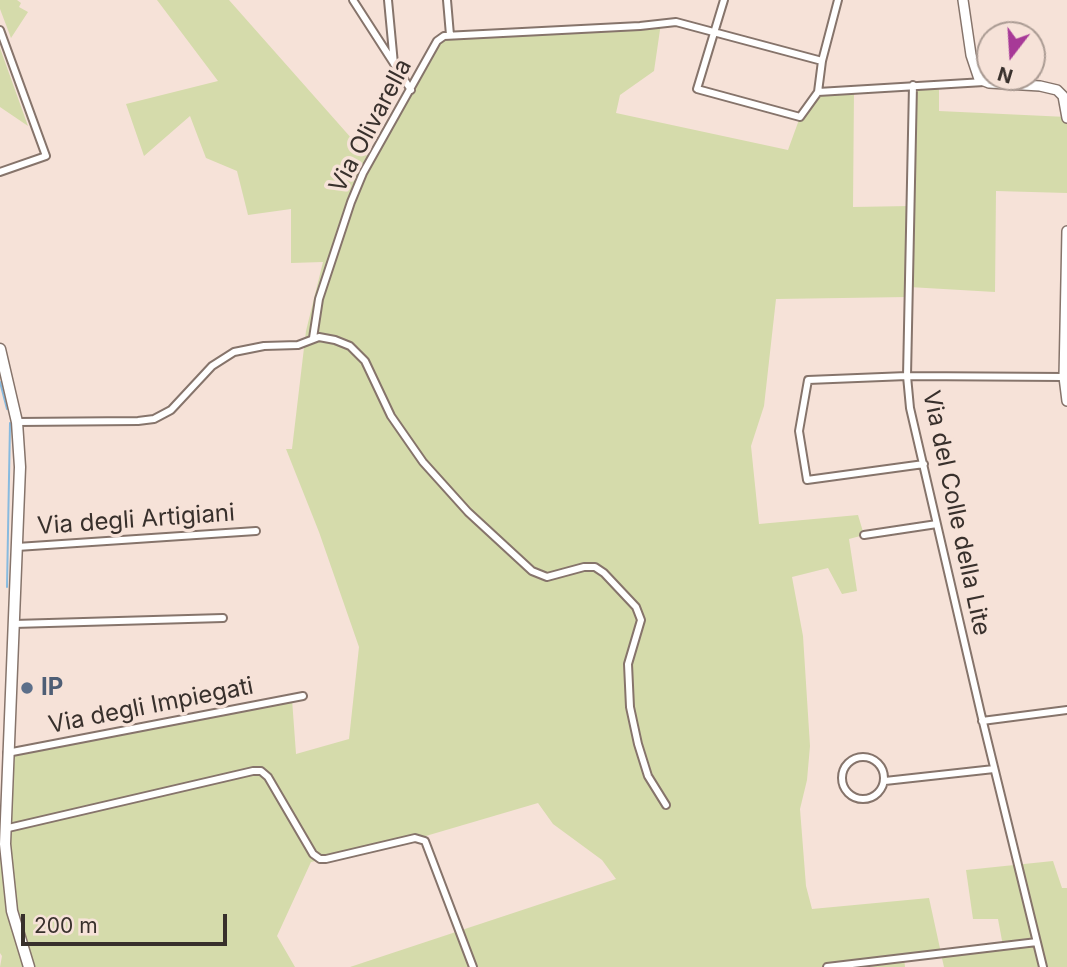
<!DOCTYPE html>
<html>
<head>
<meta charset="utf-8">
<style>
	body { margin:0 }
	#map { position:relative; width:1067px; height:967px; overflow:hidden; background:#f6e2d8; font-family:Inter,sans-serif }
	canvas { display:block }
	.north { position:absolute; left:976px; top:21px; width:70px; height:70px; box-sizing:border-box; background:#f6e2d8; border:2px solid #aa9b93; border-radius:50%; rotate:197deg; font-size:19px; font-weight:700; line-height:28px; text-align:center; color:#38302c }
	.north::after { content:''; display:block; margin:auto; width:24px; height:32px; background:#a73997; clip-path:polygon(50% 0,100% 100%,50% 72%,0 100%) }
	.scale { position:absolute; left:21px; top:914px; width:206px; height:32px; box-sizing:border-box; border:4px solid #38302c; border-top:0; padding-left:9px; font-size:21px; line-height:24px; white-space:nowrap; color:#38302c; -webkit-text-stroke:5px #f6e2d8; paint-order:stroke }
</style>
</head>
<body>
<div id="map">
<canvas width="1067" height="967"></canvas>
<div class="north">N</div>
<div class="scale">200 m</div>
</div>
<script>
const ctx = document.querySelector('canvas').getContext('2d');
ctx.lineJoin = 'round';
function paint(path, color) {
  ctx.fillStyle = color;
  ctx.fill(path, 'evenodd');
}
function shape(rows) {
  const path = new Path2D();
  for (const r of rows) {
    if (r.length === 3) {
      path.moveTo(r[0] + r[2], r[1]);
      path.arc(r[0], r[1], r[2], 0, 2 * Math.PI);
      continue;
    }
    path.moveTo(r[0], r[1]);
    for (let i = 2; i < r.length; i += 2) path.lineTo(r[i], r[i + 1]);
  }
  return path;
}
function trace(path, color, width, dash) {
  ctx.strokeStyle = color;
  ctx.lineWidth = width;
  ctx.lineCap = dash ? 'butt' : 'round';
  ctx.setLineDash(dash || []);
  ctx.stroke(path);
}
function write(font, color, halo, rows, align = 'center') {
  ctx.font = font + ' Inter,sans-serif';
  ctx.lineWidth = 7;
  ctx.setLineDash([]);
  ctx.textBaseline = 'middle';
  ctx.strokeStyle = halo;
  ctx.fillStyle = color;
  for (const [text, x, y, turn = 0] of rows) {
    ctx.save();
    ctx.translate(x, y);
    ctx.rotate((+turn || 0) * Math.PI / 180);
    ctx.textAlign = isNaN(turn) ? turn : align;
    if (halo) ctx.strokeText(text, 0, 0);
    ctx.fillText(text, 0, 0);
    ctx.restore();
  }
}
const green = shape([
	[0,0,17,0,21,3,19,7,28,12,11,38,0,9],
	[157,0,229,0,368,157,411,90,437,41,450,35,661,23,654,71,620,95,616,113,788,150,800,117,818,92,854,90,853,207,910,206,913,85,939,84,939,111,1067,117,1067,193,996,191,995,292,909,287,908,297,776,299,764,406,751,446,759,524,858,515,864,535,849,539,857,591,842,594,828,568,792,577,803,636,810,746,807,780,800,809,806,886,812,909,929,898,941,953,1003,946,998,919,973,919,966,870,1053,861,1062,888,1067,888,1067,967,944,967,941,954,904,958,905,967,350,967,616,879,602,860,553,824,538,803,419,838,311,862,277,936,295,967,0,967,2,956,0,953,0,835,4,829,13,753,292,699,296,754,349,739,359,647,319,532,286,449,292,449,306,331,323,262,291,263,291,209,248,215,237,171,206,158,190,116,144,156,126,104,218,81],
	[0,48,28,126,0,107]
]);
const stream = shape([
	[0,382,7,409],
	[7,587,10,423]
]);
const street = shape([
	[353,0,411,90],
	[388,0,394,64],
	[447,0,450,35],
	[724,0,697,89,800,117,818,92,822,61,838,0],
	[0,30,46,156,0,172],
	[913,85,907,376,910,408,981,714,1043,967],
	[818,92,984,82],
	[313,338,319,299,351,202,363,173,437,41,444,36,640,26,676,22,822,61],
	[17,422,138,421,154,419,171,410,212,366,234,352,264,346,298,345,319,337,335,340,350,346,365,361,391,416,423,462,468,512,532,571,547,577,584,567,595,567,604,573,636,607,641,620,628,664,630,707,638,744,648,776,666,805],
	[924,464,807,480,799,431,808,380,907,376,1064,377],
	[864,535,937,524],
	[17,547,256,531],
	[14,624,223,618],
	[982,721,1067,710],
	[7,753,303,696],
	[863,778,21],
	[885,781,994,769],
	[4,829,253,771,261,771,268,777,313,854,320,859,326,859,415,838,425,841,473,967],
	[827,967,1037,942]
]);
const secondary = shape([
	[963,0,971,55,979,79,989,83,1040,86,1057,90,1063,96,1067,118],
	[1067,231,1064,377,1067,401]
]);
const primary = shape([
	[0,349,17,422,20,467,5,844,12,911,29,967]
]);
const markers = [
	[27,688,7,"#5c6f8a"]
];
const streetNames = [
	["Via Olivarella",371,126,-62],
	["Via del Colle della Lite",956,513,78],
	["Via degli Artigiani",136,520,-4],
	["Via degli Impiegati",151,706,-11]
];
const serviceNames = [
	["IP",41,688]
];
paint(green, '#d5dbab');
trace(stream, '#87badf', 2);
trace(street, '#86746b', 10);
trace(secondary, '#86746b', 12);
trace(primary, '#86746b', 13);
trace(street, '#fff', 6);
trace(secondary, '#fff', 9);
trace(primary, '#fff', 10);
for (const [x, y, r, color] of markers) {
  const dot = new Path2D();
  dot.arc(x, y, r, 0, 2 * Math.PI);
  ctx.fillStyle = color;
  ctx.fill(dot);
  trace(dot, '#f6e2d8', 2.5);
}
write('24px', '#38302c', '#f6e2d8', streetNames);
write('bold 24px', '#4e5e75', '#f6e2d8', serviceNames, 'left');
</script>
</body>
</html>
